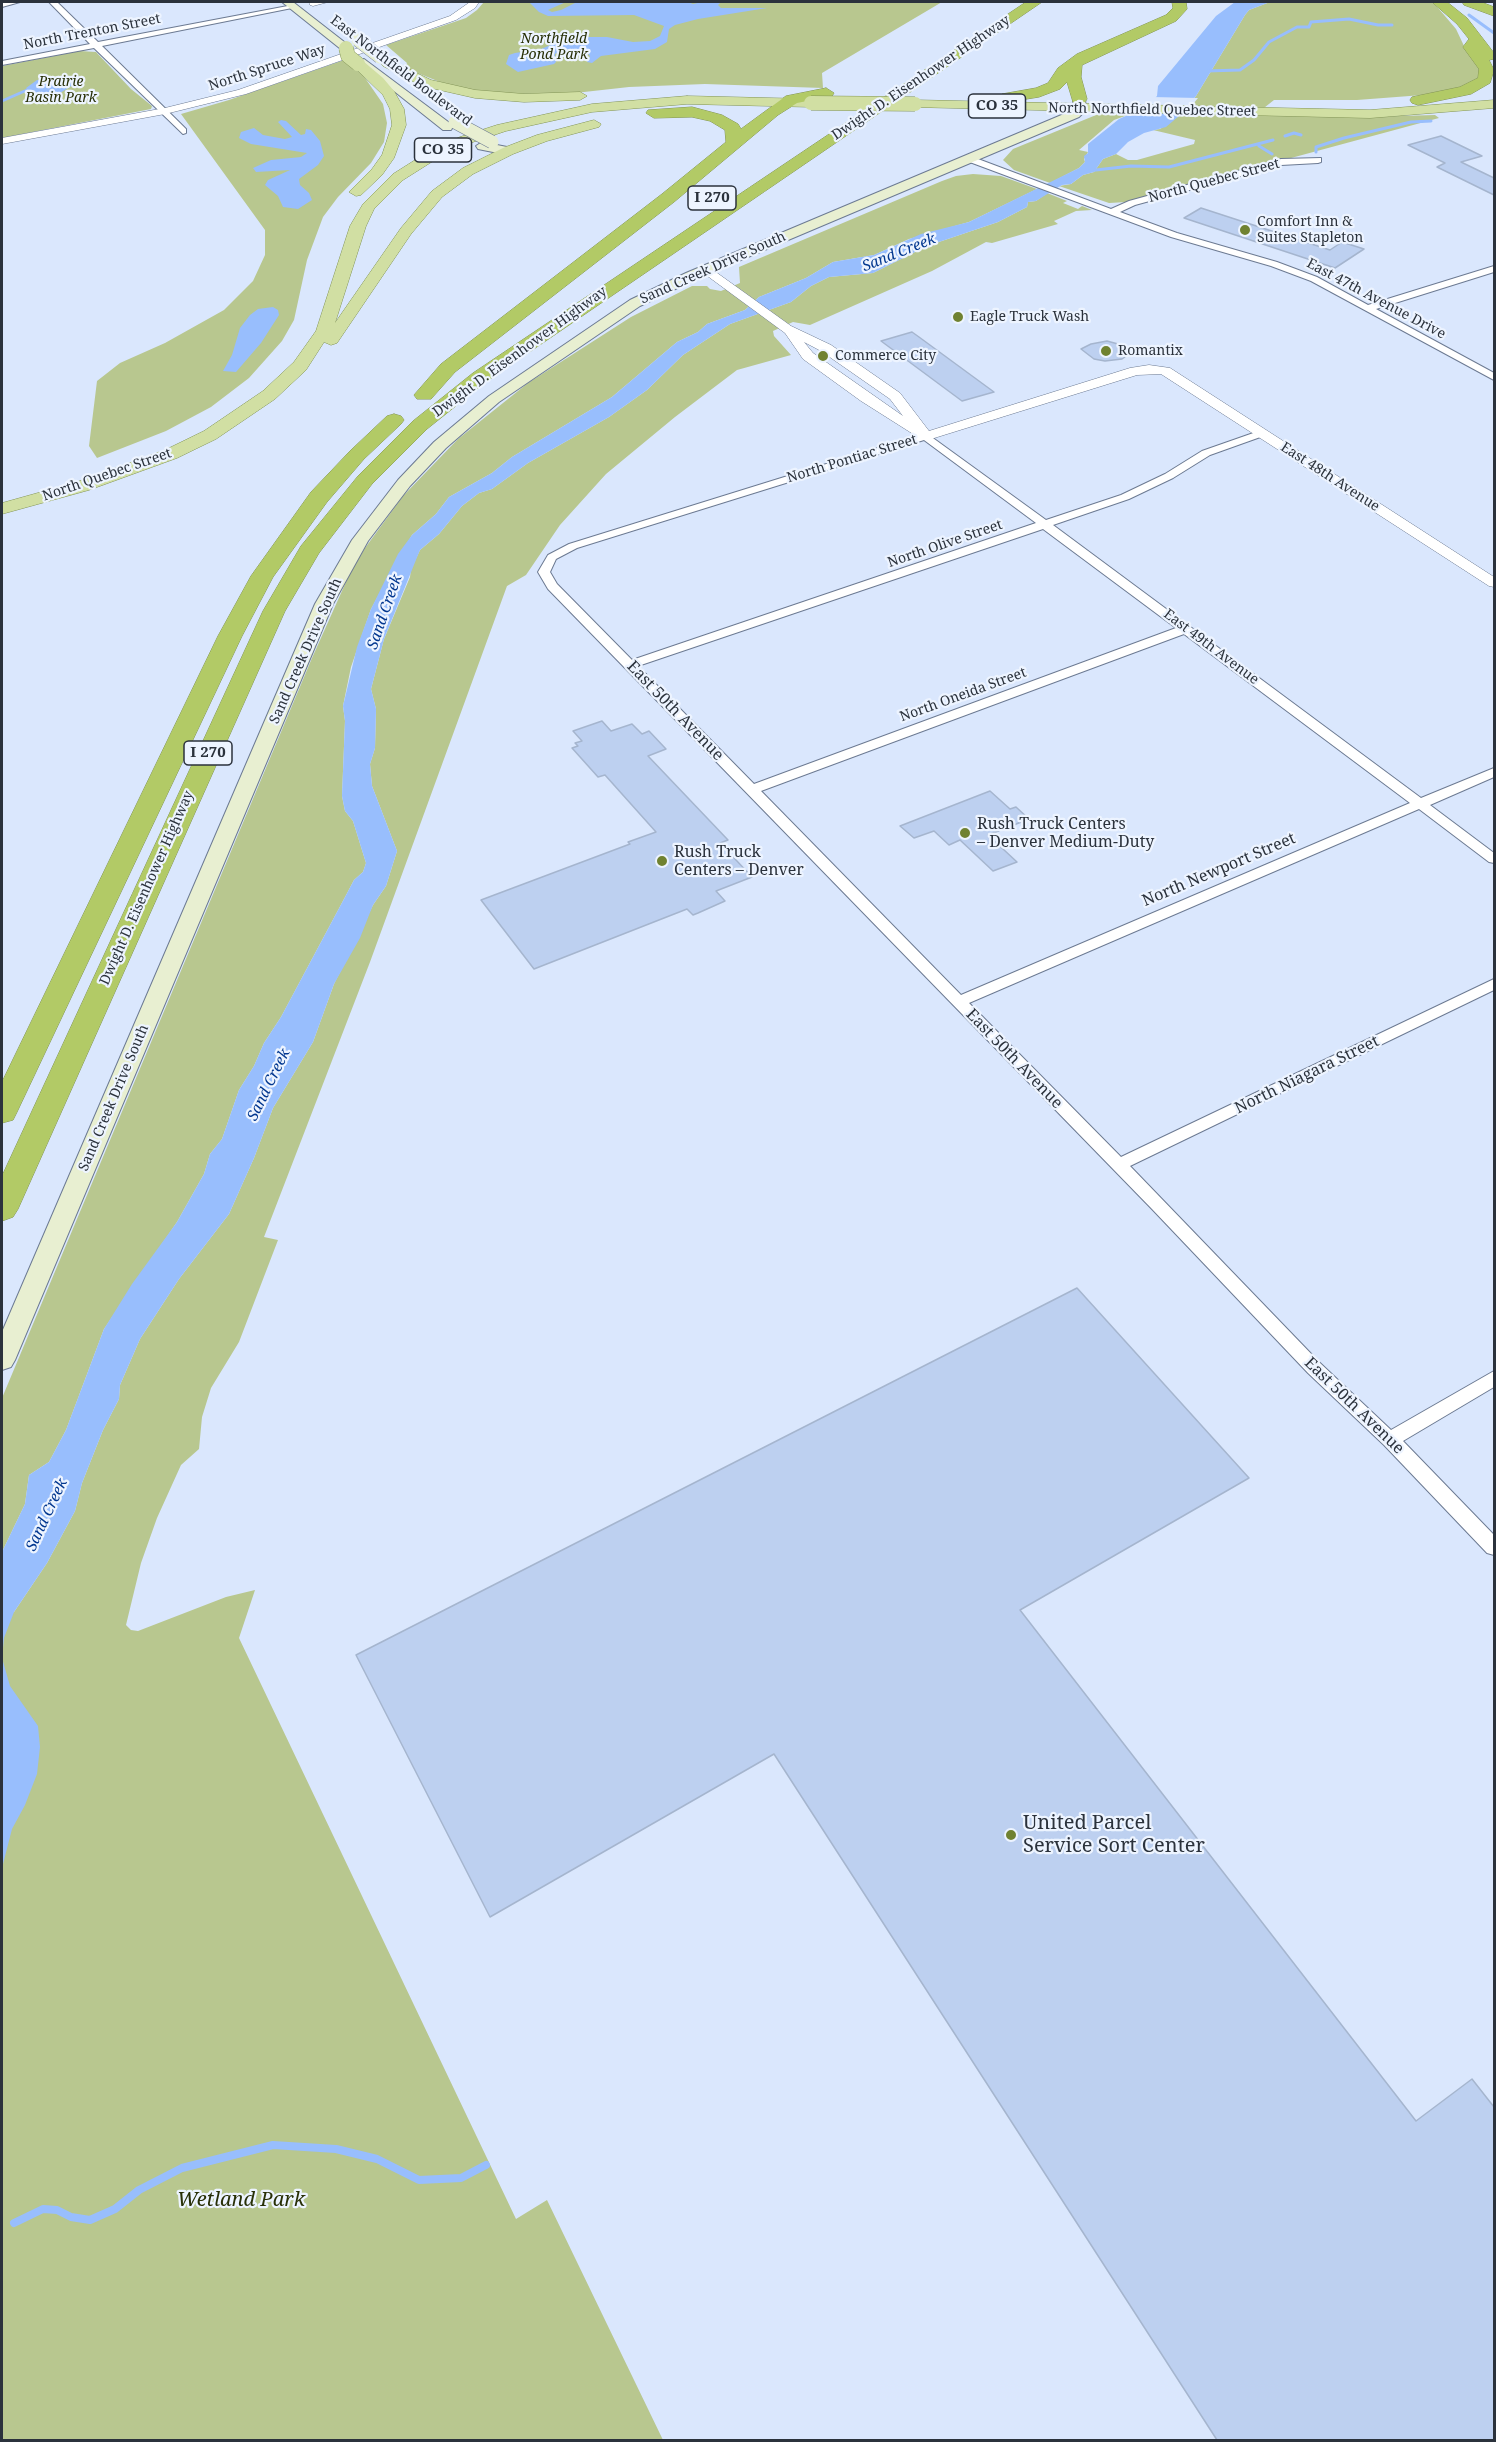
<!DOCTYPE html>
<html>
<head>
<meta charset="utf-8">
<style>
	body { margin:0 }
	#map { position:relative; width:1496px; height:2442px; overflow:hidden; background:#dae7fd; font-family:"Noto Serif",serif }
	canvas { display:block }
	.frame { position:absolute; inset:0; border:3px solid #2b323c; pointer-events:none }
</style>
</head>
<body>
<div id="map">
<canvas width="1496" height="2442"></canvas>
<div class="frame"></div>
</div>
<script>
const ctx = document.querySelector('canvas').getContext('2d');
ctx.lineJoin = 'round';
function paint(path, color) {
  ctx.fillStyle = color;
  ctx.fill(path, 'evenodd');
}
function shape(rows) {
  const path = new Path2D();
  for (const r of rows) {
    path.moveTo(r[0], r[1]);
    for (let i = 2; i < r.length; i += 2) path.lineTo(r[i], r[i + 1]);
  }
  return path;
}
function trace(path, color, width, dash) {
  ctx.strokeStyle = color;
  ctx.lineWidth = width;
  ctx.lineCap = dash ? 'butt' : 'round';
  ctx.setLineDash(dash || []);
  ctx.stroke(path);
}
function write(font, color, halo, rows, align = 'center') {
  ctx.font = font + ' "Noto Serif",serif';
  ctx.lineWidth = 4.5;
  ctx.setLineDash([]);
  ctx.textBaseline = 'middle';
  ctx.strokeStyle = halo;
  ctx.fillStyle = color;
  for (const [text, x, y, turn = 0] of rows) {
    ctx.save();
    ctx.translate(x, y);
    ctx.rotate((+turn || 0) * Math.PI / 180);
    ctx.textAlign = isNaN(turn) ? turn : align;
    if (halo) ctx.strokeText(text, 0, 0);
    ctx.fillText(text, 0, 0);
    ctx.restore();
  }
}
const green = shape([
	[484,2,942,2,822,73,823,88,705,84,629,87,575,93,520,94,474,91,440,82,405,68,407,63,386,45,466,18,477,10],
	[1270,2,1433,2,1456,29,1464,46,1480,68,1481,76,1473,85,1436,94,1357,100,1274,100,1255,115,1362,117,1435,115,1439,118,1169,191,1126,202,1109,203,1059,186,1071,184,1083,175,1094,172,1103,159,1116,154,1128,160,1137,160,1194,144,1195,140,1153,130,1160,129,1179,116,1196,96,1245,15,1249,10],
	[80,51,96,52,131,89,152,106,151,109,2,138,2,66],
	[344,60,363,75,383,104,387,123,384,142,371,163,338,197,323,217,307,260,294,320,282,341,249,378,211,407,166,431,97,458,89,446,97,381,120,363,165,343,224,310,253,281,265,255,265,230,181,114,229,100],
	[1101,113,1133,113,1114,120,1079,150,1088,152,1084,159,1085,162,1079,168,1050,183,1014,170,1003,160,1013,149],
	[973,174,1001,176,1037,189,969,222,909,239,874,255,833,262,806,278,759,297,745,310,707,324,698,332,677,342,612,397,512,457,492,473,449,497,436,514,412,535,371,609,351,667,343,706,345,721,342,796,345,811,353,821,366,863,363,872,354,880,344,899,281,1017,264,1043,254,1066,239,1090,222,1139,210,1154,204,1174,177,1222,104,1329,66,1430,49,1462,29,1475,25,1504,2,1552,2,1398,312,658,350,573,365,548,403,496,458,439,528,383,631,317,692,286,707,286,710,289,721,291,740,283,739,267,942,181,956,176],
	[1047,193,1067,201,1063,203,1078,209,1082,206,1092,210,1076,211,1054,221,1058,224,992,243,986,242,932,271,810,325,793,322,773,331,774,336,791,355,737,370,675,417,606,474,560,525,526,575,507,586,370,962,264,1237,278,1240,239,1342,211,1388,202,1417,199,1449,181,1465,157,1518,141,1563,126,1625,131,1630,138,1631,226,1597,255,1590,239,1638,516,2219,547,2200,663,2440,2,2440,2,1618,14,1612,47,1563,75,1511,82,1483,103,1430,119,1399,120,1385,140,1339,179,1279,229,1214,254,1158,273,1108,313,1042,334,984,373,905,386,886,397,851,372,786,370,764,375,748,376,709,371,689,384,639,410,577,411,569,420,550,439,534,462,506,479,493,492,489,528,463,609,417,647,390,683,355,730,324,791,302,811,286,829,277,873,273,927,246,998,222,1027,207,1028,202,1036,201]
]);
const water = shape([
	[529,2,566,2,548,10,552,12,561,10,577,2,688,2,693,4,702,2,721,2,718,5,721,8,767,8,698,19,675,25,669,29,667,42,655,49,601,56,592,63,587,62,590,56,587,53,574,49,563,50,555,54,556,62,554,64,518,72,506,64,509,55,515,53,541,49,565,39,576,37,607,37,633,42,650,41,660,36,664,26,634,15,548,16,539,12],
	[1235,2,1270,2,1249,10,1245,15,1196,96,1179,116,1166,127,1144,133,1128,142,1116,154,1103,159,1094,172,1083,175,1071,184,1062,185,1036,201,1028,202,1027,207,998,222,927,246,873,273,829,277,811,286,791,302,730,324,683,355,647,390,609,417,528,463,492,489,479,493,462,506,439,534,420,550,384,639,371,689,376,709,375,748,370,764,372,786,397,851,386,886,373,905,360,938,334,984,313,1042,273,1108,254,1158,229,1214,179,1279,140,1339,120,1385,119,1399,103,1430,82,1483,75,1511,47,1563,14,1612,4,1638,2,1658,10,1686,38,1726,40,1747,37,1774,25,1805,12,1829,2,1868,2,1552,25,1504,29,1475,49,1462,66,1430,104,1329,132,1284,177,1222,204,1174,210,1154,222,1139,239,1090,254,1066,264,1043,281,1017,344,899,354,880,363,872,366,863,353,821,345,811,342,796,345,721,343,706,357,647,371,609,398,554,412,535,436,514,449,497,492,473,512,457,612,397,677,342,698,332,707,324,745,310,759,297,806,278,833,262,874,255,921,234,969,222,1079,168,1085,162,1084,156,1088,153,1088,144,1119,119,1146,107,1157,96,1158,86,1216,16],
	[59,77,70,80,73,85,60,93,44,95,31,93,26,88,37,80],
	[281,120,286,121,301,135,305,134,306,129,311,130,320,141,324,156,318,165,299,179,300,185,309,193,312,200,298,209,283,207,278,196,265,185,268,180,290,170,256,172,253,168,271,160,301,157,307,153,251,144,239,138,241,132,254,128,263,135,285,139,292,137,278,122],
	[273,307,278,310,279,315,261,343,236,372,223,371,232,355,240,328,250,315,258,309]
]);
const pier = shape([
	[1152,97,1198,98,1185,114,1124,113,1145,104]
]);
const streamFar1 = shape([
	[1469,15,1494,33],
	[1206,71,1240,70,1254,60,1269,42,1297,27,1309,27,1311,22,1349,19,1378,25,1392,25],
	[2,101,27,90],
	[1285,136,1294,133,1301,135],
	[1259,146,1272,154],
	[1316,152,1316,147,1344,138,1411,122,1431,121],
	[1087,171,1131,166,1169,167,1273,140]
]);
const stream = shape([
	[14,2223,43,2209,57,2210,71,2217,90,2220,115,2209,139,2190,182,2168,273,2145,336,2149,377,2159,419,2180,461,2178,486,2165]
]);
const building = shape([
	[1441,136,1482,156,1461,162,1494,178,1494,195,1437,167,1445,163,1408,145,1441,136],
	[1201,208,1330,250,1342,242,1364,249,1335,268,1184,218,1201,208],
	[912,332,919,337,994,392,962,401,881,341,912,332],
	[1107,341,1118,344,1131,353,1122,359,1105,361,1094,359,1081,349,1091,344,1107,341],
	[602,721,611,731,632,724,642,734,649,731,666,749,648,756,728,840,720,843,752,877,716,891,725,901,698,913,693,915,687,909,534,969,481,900,630,844,628,842,656,832,605,775,598,777,572,748,578,746,575,743,582,741,573,731,602,721],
	[990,791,1010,809,1016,807,1029,819,988,835,1017,862,993,871,960,840,949,845,934,831,914,838,900,826,990,791],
	[1077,1288,1249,1478,1020,1610,1416,2121,1472,2079,1494,2107,1494,2440,1217,2440,774,1754,490,1917,356,1655,1077,1288]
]);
const minor = shape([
	[8,2,20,2,2,7,2,3,8,2],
	[49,2,57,2,98,42,293,5,297,7,102,46,186,129,186,133,183,134,94,48,2,65,2,61,90,44,49,2],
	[970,156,1111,209,1129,201,1281,159,1321,158,1321,162,1318,163,1281,165,1135,205,1120,212,1177,233,1277,262,1317,277,1368,305,1494,266,1494,272,1376,309,1494,373,1494,380,1311,281,1271,266,1171,237,967,161,966,159,970,156],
	[1262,430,1266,431,1266,435,1210,455,1173,478,1129,499,1053,525,1421,798,1494,768,1494,777,1430,805,1494,853,1494,863,1489,862,1419,809,969,1003,1121,1157,1494,979,1494,990,1130,1166,1320,1363,1391,1430,1494,1371,1494,1387,1403,1441,1494,1535,1494,1555,1487,1553,1384,1445,1308,1373,1152,1209,548,589,538,572,548,555,569,544,926,433,1046,520,1121,495,1165,474,1202,451,1262,430],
	[924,440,1036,523,632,660,557,584,550,572,556,559,577,548,924,440],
	[1043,529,1176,628,754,784,638,666,1043,529],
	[1184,634,1410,803,961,995,761,791,1184,634]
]);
const tertiary = shape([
	[309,2,328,2,313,6,310,5,309,2],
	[470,2,479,2,475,8,456,20,246,94,165,114,2,144,2,138,165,108,238,90,450,16,470,2],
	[706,265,791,326,831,345,900,393,929,431,1130,368,1149,365,1170,368,1494,577,1494,587,1489,586,1161,374,1137,375,931,439,921,439,861,401,803,359,785,333,702,272,700,269,706,265],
	[804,342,821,351,890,399,903,416,813,353,804,342]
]);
const secondary = shape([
	[282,2,293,2,352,48,350,50,342,50,282,2],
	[364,59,451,124,453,127,451,130,443,130,360,64,358,62,364,59],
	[1079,95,1085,99,1086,110,1079,117,696,279,640,306,499,402,446,448,410,486,368,541,333,604,15,1360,11,1367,2,1370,2,1332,315,604,352,540,398,480,434,442,489,396,630,300,686,273,1071,111,1074,109,1073,99,1079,95],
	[482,142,512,148,514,151,508,155,478,149,476,146,482,142]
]);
const primary = shape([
	[388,59,431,80,475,90,524,94,580,92,587,96,580,100,524,102,475,98,422,86,383,66,381,63,383,60,388,59],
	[358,60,363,61,383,78,394,91,404,109,406,125,394,158,382,175,361,195,356,196,349,192,372,169,382,155,392,125,390,109,383,95,351,64,358,60],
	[687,96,811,99,818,103,811,107,687,104,592,112,506,131,470,143,441,156,403,180,374,209,366,226,335,323,401,228,432,191,463,168,503,148,537,135,594,120,601,124,599,127,547,141,513,154,473,174,442,197,411,234,337,343,331,345,324,342,306,370,275,399,216,439,177,458,89,490,2,514,2,503,77,482,165,450,204,431,263,391,294,362,316,331,350,226,363,204,393,174,431,150,460,137,497,125,592,104,687,96],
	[915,100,1370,110,1494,100,1494,108,1370,118,910,107,908,104,915,100]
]);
const motorway = shape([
	[1026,2,1042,2,487,381,427,429,372,484,319,553,285,611,18,1209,13,1217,2,1221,2,1176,263,611,301,546,358,476,413,421,473,373,1026,2],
	[1172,2,1186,2,1187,9,1176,21,1082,65,1081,77,1087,99,1085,102,1073,102,1067,82,1060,89,1039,97,1008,102,1000,97,1002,94,1036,88,1048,83,1058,68,1077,54,1166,15,1173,8,1172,2],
	[1432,2,1447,2,1467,18,1494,53,1494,59,1489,60,1494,70,1490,83,1471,94,1418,105,1412,103,1410,100,1412,97,1460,87,1478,78,1479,69,1463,47,1469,39,1457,24,1432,2],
	[1462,2,1481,2,1494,7,1494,16,1464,5,1462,2],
	[826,88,834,93,832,96,797,103,778,115,674,202,455,372,431,399,417,399,414,395,441,364,662,194,726,142,725,130,710,121,692,117,654,118,646,113,648,110,692,107,722,115,738,124,741,129,786,96,826,88],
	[394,414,401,416,404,420,401,424,364,459,327,502,273,577,242,636,17,1112,13,1120,2,1123,2,1082,218,636,251,576,311,492,350,451,387,416,394,414]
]);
const secondaryBridge = shape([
	[358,40,380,57],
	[455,122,492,142]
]);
const primaryBridge = shape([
	[346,48,348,56,358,64],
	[811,103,915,104]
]);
const markers = [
	[1245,230,6,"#708231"],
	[958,317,6,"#708231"],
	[1106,351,6,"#708231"],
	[823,356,6,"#708231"],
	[965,833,6,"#708231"],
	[662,861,6,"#708231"],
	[1011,1835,6,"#708231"]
];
const farStreetnames = [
	["North Trenton Street",92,32,-11],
	["North Spruce Way",267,68,-18],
	["East Northfield Boulevard",401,71,37],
	["Dwight D. Eisenhower Highway",921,78,-34],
	["North Northfield Quebec Street",1152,110,1],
	["North Quebec Street",1214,181,-15],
	["Sand Creek Drive South",713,268,-24],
	["East 47th Avenue Drive",1376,299,28],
	["Dwight D. Eisenhower Highway",520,352,-36],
	["North Pontiac Street",852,459,-17],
	["North Quebec Street",107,475,-19],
	["East 48th Avenue",1330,477,33],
	["North Olive Street",945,544,-19],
	["East 49th Avenue",1211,647,37],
	["Sand Creek Drive South",306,651,-66],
	["North Oneida Street",963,695,-20],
	["Dwight D. Eisenhower Highway",147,888,-66],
	["Sand Creek Drive South",114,1098,-67]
];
const farParknames = [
	["Northfield",554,39],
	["Pond Park",554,55],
	["Prairie",61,82],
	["Basin Park",61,98]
];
const farPoinames = [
	["Comfort Inn &",1257,222],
	["Suites Stapleton",1257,238],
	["Eagle Truck Wash",970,317],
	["Romantix",1118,351],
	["Commerce City",835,356]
];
const shields = [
	[997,106,57],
	[443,150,57],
	[712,198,48],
	[208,753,48]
];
const shieldNames = [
	["CO 35",997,106],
	["CO 35",443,150],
	["I 270",712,198],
	["I 270",208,753]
];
const farWaternames = [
	["Sand Creek",899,253,-22],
	["Sand Creek",385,612,-71],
	["Sand Creek",269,1085,-64],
	["Sand Creek",47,1515,-65]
];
const streetNames = [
	["East 50th Avenue",675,711,46],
	["North Newport Street",1219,870,-23],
	["East 50th Avenue",1014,1059,46],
	["North Niagara Street",1307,1075,-26],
	["East 50th Avenue",1354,1406,44]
];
const poiNames = [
	["Rush Truck Centers",977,824],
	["– Denver Medium-Duty",977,842],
	["Rush Truck",674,852],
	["Centers – Denver",674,870]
];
const nearPoinames = [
	["United Parcel",1023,1823],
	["Service Sort Center",1023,1846]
];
const nearParknames = [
	["Wetland Park",241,2200]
];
paint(green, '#b8c78f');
paint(water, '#98befd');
paint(pier, '#dae7fd');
trace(streamFar1, '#98befd', 3);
trace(stream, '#98befd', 8);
paint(building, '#bdd0f0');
trace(building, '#a5b5ce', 1.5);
trace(minor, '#6c7a92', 2);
trace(tertiary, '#6c7a92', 1);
trace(secondary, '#6c7a92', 2);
trace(primary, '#839557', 1);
trace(motorway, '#839557', 1);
paint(minor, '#fff');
paint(tertiary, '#fff');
paint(secondary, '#e8efd1');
paint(primary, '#d1dfa3');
paint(motorway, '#b2ca66');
trace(secondaryBridge, '#6c7a92', 14, []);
trace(primaryBridge, '#839557', 15, []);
trace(secondaryBridge, '#e8efd1', 13);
trace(primaryBridge, '#d1dfa3', 14);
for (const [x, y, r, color] of markers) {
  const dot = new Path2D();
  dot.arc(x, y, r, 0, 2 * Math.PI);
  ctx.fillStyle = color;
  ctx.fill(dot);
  trace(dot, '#edf4ff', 2);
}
write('14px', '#2b323c', '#edf4ff', farStreetnames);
write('italic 14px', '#272f06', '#edf4ff', farParknames);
write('14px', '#2b323c', '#edf4ff', farPoinames, 'left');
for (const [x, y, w] of shields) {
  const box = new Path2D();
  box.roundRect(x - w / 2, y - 12, w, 24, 4.5);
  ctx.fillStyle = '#edf4ff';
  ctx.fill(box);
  trace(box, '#2b323c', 1.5);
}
write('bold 15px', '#2b323c', null, shieldNames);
write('italic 15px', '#033890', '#edf4ff', farWaternames);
write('16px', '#2b323c', '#edf4ff', streetNames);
write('16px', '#2b323c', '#edf4ff', poiNames, 'left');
write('20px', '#2b323c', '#edf4ff', nearPoinames, 'left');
write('italic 20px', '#272f06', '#edf4ff', nearParknames);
</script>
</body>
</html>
